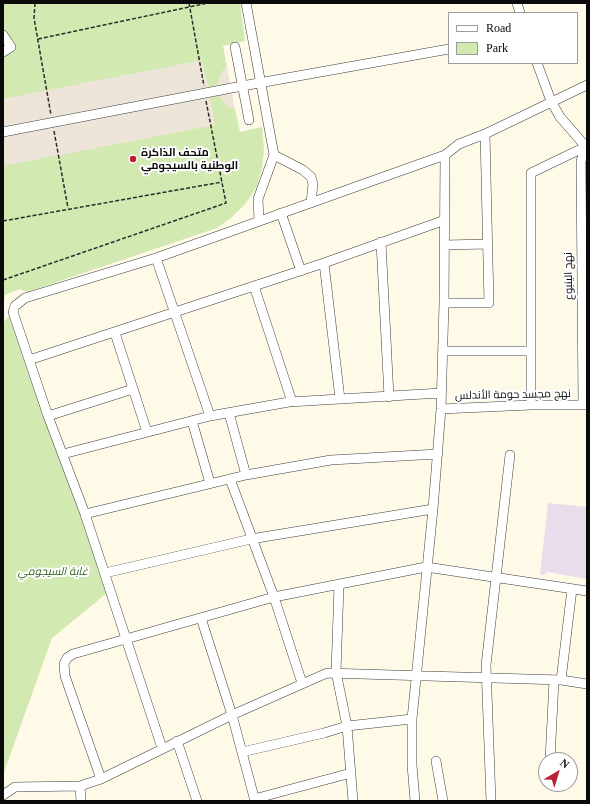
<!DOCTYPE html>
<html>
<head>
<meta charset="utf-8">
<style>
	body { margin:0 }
	#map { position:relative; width:590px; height:804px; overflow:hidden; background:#fff9e7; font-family:"Times New Roman",serif }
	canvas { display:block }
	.frame { position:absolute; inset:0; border:4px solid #0a0a0a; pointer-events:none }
	.legend { position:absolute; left:448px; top:12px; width:130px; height:52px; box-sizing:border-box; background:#fff; border:1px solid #9d9d9d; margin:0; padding:5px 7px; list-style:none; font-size:12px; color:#0a0a0a }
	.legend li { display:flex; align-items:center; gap:8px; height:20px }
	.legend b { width:20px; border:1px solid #9d9d9d }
	.north { position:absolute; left:538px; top:752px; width:40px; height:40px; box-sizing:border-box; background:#fff; border:1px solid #9d9d9d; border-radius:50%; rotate:38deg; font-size:11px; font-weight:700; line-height:16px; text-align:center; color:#0a0a0a }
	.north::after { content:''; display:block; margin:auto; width:14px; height:18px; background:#bd2032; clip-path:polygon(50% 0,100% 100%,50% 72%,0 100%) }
</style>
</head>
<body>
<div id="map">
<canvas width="590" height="804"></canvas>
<div class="frame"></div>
<ul class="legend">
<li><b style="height:5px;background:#fff"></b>Road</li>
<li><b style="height:11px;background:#d2e9b1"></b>Park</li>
</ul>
<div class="north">N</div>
</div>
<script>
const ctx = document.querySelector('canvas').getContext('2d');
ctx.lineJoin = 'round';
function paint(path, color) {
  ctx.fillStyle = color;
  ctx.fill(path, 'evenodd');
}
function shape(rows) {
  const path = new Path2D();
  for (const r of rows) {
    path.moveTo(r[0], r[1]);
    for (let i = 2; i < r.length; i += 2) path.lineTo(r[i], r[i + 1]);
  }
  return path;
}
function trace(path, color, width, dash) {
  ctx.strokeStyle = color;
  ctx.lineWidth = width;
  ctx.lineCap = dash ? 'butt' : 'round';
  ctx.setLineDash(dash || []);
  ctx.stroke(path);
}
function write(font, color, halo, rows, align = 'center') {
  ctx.font = font + ' "Times New Roman",Cairo,serif';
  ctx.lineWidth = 4;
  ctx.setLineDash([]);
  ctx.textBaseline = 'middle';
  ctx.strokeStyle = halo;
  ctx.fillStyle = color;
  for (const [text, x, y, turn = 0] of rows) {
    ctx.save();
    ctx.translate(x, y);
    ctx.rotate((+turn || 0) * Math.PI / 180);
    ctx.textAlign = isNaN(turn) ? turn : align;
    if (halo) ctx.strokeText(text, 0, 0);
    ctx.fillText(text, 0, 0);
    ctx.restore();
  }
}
const industrial = shape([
	[548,503,587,507,587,579,547,572,544,575,540,574]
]);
const green = shape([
	[3,3,240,3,245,41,223,46,227,67,221,73,227,106,235,109,240,132,262,127,264,149,262,168,257,186,246,203,230,219,217,228,27,292,20,289,5,295,3,305],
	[9,316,31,381,113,588,52,638,3,775,3,323]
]);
const plaza = shape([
	[202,60,208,87,217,85,221,73,227,67,235,109,227,106,219,96,210,98,215,125,3,166,3,99]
]);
const path = shape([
	[35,3,34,18,51,115],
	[189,3,204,86],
	[38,39,208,3],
	[54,131,68,208],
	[3,221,222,182],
	[3,280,226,203,206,101]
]);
const minor = shape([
	[246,3,274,155,258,199,259,220],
	[517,3,520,13],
	[3,35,11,47,3,52],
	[235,47,249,120],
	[537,63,551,101,560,117,587,148],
	[3,132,242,86,449,49],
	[274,155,303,170,311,177,313,184,311,203],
	[281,213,301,271],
	[381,242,389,397],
	[445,245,487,244],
	[156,258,210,416],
	[324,263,340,399],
	[254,286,292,402],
	[444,303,489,303,485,134],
	[115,333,147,432],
	[443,351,531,351],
	[29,360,324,263,445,220],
	[531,405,531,173,587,146],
	[583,405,581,161,586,147],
	[441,409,531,405,587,405],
	[229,413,246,475],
	[48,416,133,389],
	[192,421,210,483],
	[63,454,210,416,289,402,441,393],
	[230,479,274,597,302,683],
	[85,514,246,475,331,460,438,454],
	[105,573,251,539,433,509],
	[339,586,336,672,347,726,353,801],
	[201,618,232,715,255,801],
	[561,680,572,589],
	[177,741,197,801],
	[162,748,85,514,48,416,15,318,13,312,15,306,25,298,156,258,445,155,459,144,485,134,587,85],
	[242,752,324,733,347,726,412,719],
	[550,760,554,680],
	[436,761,443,801],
	[101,779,232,715,327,673,561,680,587,684],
	[80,786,81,801],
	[3,795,15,787,80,786,101,779,65,676,64,664,67,658,73,654,274,597,426,567,587,591],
	[254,799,351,773],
	[415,801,412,765,412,719,433,509,441,409,444,303,445,155],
	[491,801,486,665,510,455]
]);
const markers = [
	[133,159,4,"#bd2032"]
];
const poiNames = [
	["متحف الذاكرة",141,153],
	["الوطنية بالسيجومي",141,166]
];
const streetNames = [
	["نهج الينبوع",569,276,-91],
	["نهج مجسد حومة الأندلس",513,395,-1]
];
const parkNames = [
	["غابة السيجومي",53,572]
];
paint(industrial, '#e8ddea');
paint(green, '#d2e9b1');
paint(plaza, '#ede6d8');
trace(minor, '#3d3d3d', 10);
trace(path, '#2c2c2c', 1.5, [4, 2]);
trace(minor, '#fff', 9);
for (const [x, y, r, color] of markers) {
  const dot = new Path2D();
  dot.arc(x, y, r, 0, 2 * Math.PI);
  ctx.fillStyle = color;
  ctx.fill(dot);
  trace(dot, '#fff', 1.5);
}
write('bold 11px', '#0a0a0a', '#fff', poiNames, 'left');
write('11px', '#0a0a0a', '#fff', streetNames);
write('italic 11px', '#2e621a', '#fff', parkNames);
</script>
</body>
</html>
